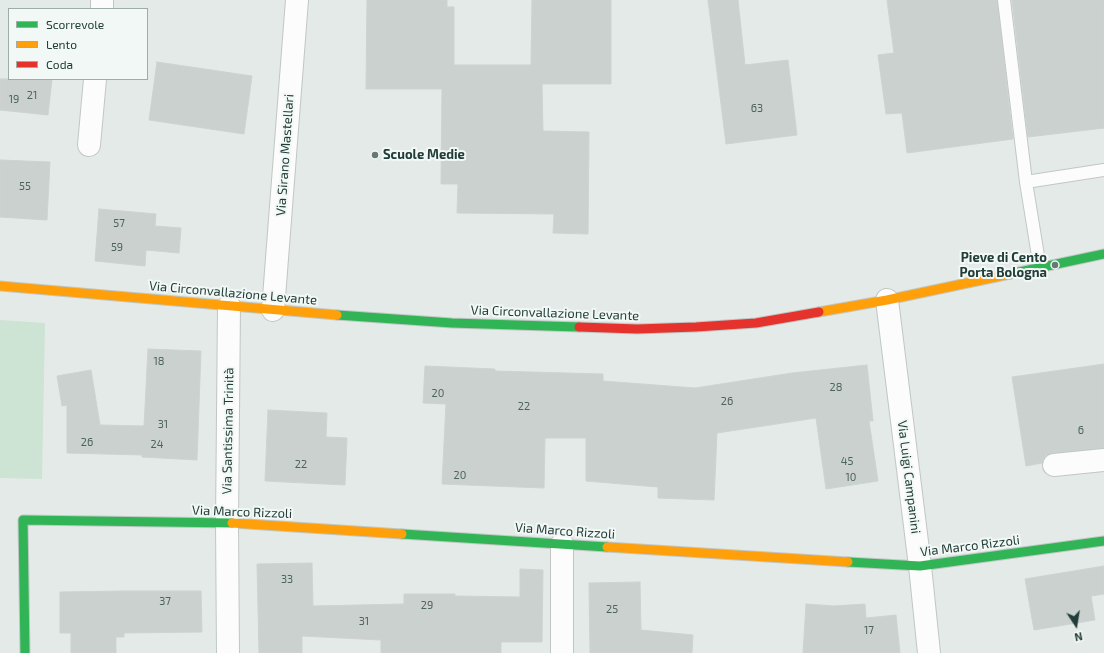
<!DOCTYPE html>
<html>
<head>
<meta charset="utf-8">
<style>
	body { margin:0 }
	#map { position:relative; width:1104px; height:653px; overflow:hidden; background:#e4eae7; font-family:"Exo 2",sans-serif }
	canvas { display:block }
	.legend { position:absolute; left:8px; top:8px; width:140px; height:72px; box-sizing:border-box; background:#f2f8f6; border:1px solid #9fadaa; margin:0; padding:5px 7px; list-style:none; font-size:12px; color:#223d37 }
	.legend li { display:flex; align-items:center; gap:8px; height:20px }
	.legend b { width:20px; border:1px solid #9fadaa }
	.north { position:absolute; left:1056px; top:605px; width:40px; height:40px; -webkit-text-stroke:3px #f2f8f6; paint-order:stroke; rotate:168deg; font-size:11px; font-weight:700; line-height:16px; text-align:center; color:#223d37 }
	.north::after { content:''; display:block; margin:auto; width:14px; height:18px; background:#223d37; clip-path:polygon(50% 0,100% 100%,50% 72%,0 100%) }
</style>
</head>
<body>
<div id="map">
<canvas width="1104" height="653"></canvas>
<ul class="legend">
<li><b style="height:5px;background:#30b455"></b>Scorrevole</li>
<li><b style="height:5px;background:#ff9f0a"></b>Lento</li>
<li><b style="height:5px;background:#e5322d"></b>Coda</li>
</ul>
<div class="north">N</div>
</div>
<script>
const ctx = document.querySelector('canvas').getContext('2d');
ctx.lineJoin = 'round';
function paint(path, color) {
  ctx.fillStyle = color;
  ctx.fill(path, 'evenodd');
}
function shape(rows) {
  const path = new Path2D();
  for (const r of rows) {
    path.moveTo(r[0], r[1]);
    for (let i = 2; i < r.length; i += 2) path.lineTo(r[i], r[i + 1]);
  }
  return path;
}
function trace(path, color, width, dash) {
  ctx.strokeStyle = color;
  ctx.lineWidth = width;
  ctx.lineCap = dash ? 'butt' : 'round';
  ctx.setLineDash(dash || []);
  ctx.stroke(path);
}
function write(font, color, halo, rows, align = 'center') {
  ctx.font = font + ' "Exo 2",sans-serif';
  ctx.lineWidth = 4;
  ctx.setLineDash([]);
  ctx.textBaseline = 'middle';
  ctx.strokeStyle = halo;
  ctx.fillStyle = color;
  for (const [text, x, y, turn = 0] of rows) {
    ctx.save();
    ctx.translate(x, y);
    ctx.rotate((+turn || 0) * Math.PI / 180);
    ctx.textAlign = isNaN(turn) ? turn : align;
    if (halo) ctx.strokeText(text, 0, 0);
    ctx.fillText(text, 0, 0);
    ctx.restore();
  }
}
const green = shape([
	[0,320,45,323,42,479,0,478]
]);
const building = shape([
	[367,0,447,0,447,7,454,7,454,65,531,65,532,0,611,0,611,84,542,84,543,131,589,132,588,234,553,233,554,214,457,213,458,184,441,184,442,89,366,89,367,0],
	[708,0,738,0,745,65,788,60,797,135,726,144,708,0],
	[887,0,997,0,1013,139,907,153,902,113,886,114,878,55,894,53,887,0],
	[1012,0,1104,0,1104,128,1028,137,1012,0],
	[157,62,252,76,244,134,149,120,157,62],
	[0,79,52,79,48,115,0,110,0,79],
	[0,160,50,162,47,220,0,217,0,160],
	[99,209,156,214,155,226,181,228,179,253,146,250,145,266,95,261,99,209],
	[148,349,201,351,197,460,142,457,142,455,67,453,67,405,62,406,57,376,91,370,100,425,144,426,148,349],
	[1104,364,1104,448,1053,453,1046,455,1043,460,1042,463,1026,466,1012,377,1104,364],
	[867,365,873,421,869,421,878,481,826,489,816,418,717,433,714,500,658,498,658,487,586,481,586,438,545,438,544,488,442,484,446,404,423,403,425,366,495,369,495,371,603,374,603,381,695,388,792,373,867,365],
	[268,410,327,413,326,437,347,438,345,485,265,481,268,410],
	[312,563,313,606,404,604,404,594,455,594,455,596,520,597,520,569,543,570,542,642,501,642,501,653,381,653,381,640,302,636,302,653,259,653,257,564,312,563],
	[1104,566,1104,594,1091,596,1095,620,1034,630,1025,579,1104,566],
	[640,582,641,630,693,635,692,653,590,653,589,583,640,582],
	[124,591,201,591,202,632,124,633,124,637,116,637,116,653,71,653,71,633,60,633,60,592,124,591],
	[806,604,834,606,865,604,866,618,896,615,900,653,803,653,806,604]
]);
const lane = shape([
	[1004,0,1026,182,1040,268],
	[1026,182,1104,170]
]);
const street = shape([
	[102,9,102,0],
	[89,145,95,79],
	[887,300,920,566,929,653],
	[273,310,297,0],
	[1054,465,1104,460],
	[228,653,227,523,229,306],
	[562,653,562,544]
]);
const fast = shape([
	[1010,274,1104,254],
	[337,315,452,323,579,327],
	[402,534,607,547],
	[848,562,920,566,1104,541],
	[25,653,23,520,232,523]
]);
const slow = shape([
	[0,286,337,315],
	[819,312,887,300,1010,274],
	[232,523,402,534],
	[607,547,848,562]
]);
const jam = shape([
	[579,327,637,329,696,327,756,323,819,312]
]);
const markers = [
	[375,155,4,"#667a75"],
	[1055,265,4,"#667a75"]
];
const numberNames = [
	["21",32,95],
	["19",14,99],
	["63",757,108],
	["55",25,186],
	["57",119,223],
	["59",117,247],
	["18",159,361],
	["28",836,387],
	["20",438,393],
	["26",727,401],
	["22",524,406],
	["31",163,424],
	["6",1081,430],
	["26",87,442],
	["24",157,444],
	["45",847,461],
	["22",301,464],
	["20",460,475],
	["10",851,477],
	["33",287,579],
	["37",165,601],
	["29",427,605],
	["25",612,609],
	["31",364,621],
	["17",869,630]
];
const streetNames = [
	["Via Sirano Mastellari",285,155,-86],
	["Via Circonvallazione Levante",233,293,5],
	["Via Circonvallazione Levante",555,313,2],
	["Via Santissima Trinità",228,431,-89],
	["Via Luigi Campanini",909,477,83],
	["Via Marco Rizzoli",242,512,2],
	["Via Marco Rizzoli",565,531,4],
	["Via Marco Rizzoli",970,546,-7]
];
const poiNames = [
	["Scuole Medie",383,155],
	["Pieve di Cento",1047,258,"right"],
	["Porta Bologna",1047,273,"right"]
];
paint(green, '#cde3d4');
paint(building, '#cbd1cf');
trace(building, '#cdd3d0', 1);
trace(lane, '#c1c7c4', 14);
trace(street, '#c1c7c4', 24);
trace(fast, '#c0c7c4', 11);
trace(slow, '#c0c7c4', 11);
trace(jam, '#c0c7c4', 11);
trace(lane, '#fbfcfb', 12);
trace(street, '#fbfcfb', 22);
trace(fast, '#30b455', 9);
trace(slow, '#ff9f0a', 9);
trace(jam, '#e5322d', 9);
for (const [x, y, r, color] of markers) {
  const dot = new Path2D();
  dot.arc(x, y, r, 0, 2 * Math.PI);
  ctx.fillStyle = color;
  ctx.fill(dot);
  trace(dot, '#f2f8f6', 1.5);
}
write('11px', '#4d635e', null, numberNames);
write('13px', '#223d37', '#f2f8f6', streetNames);
write('bold 13px', '#223d37', '#f2f8f6', poiNames, 'left');
</script>
</body>
</html>
